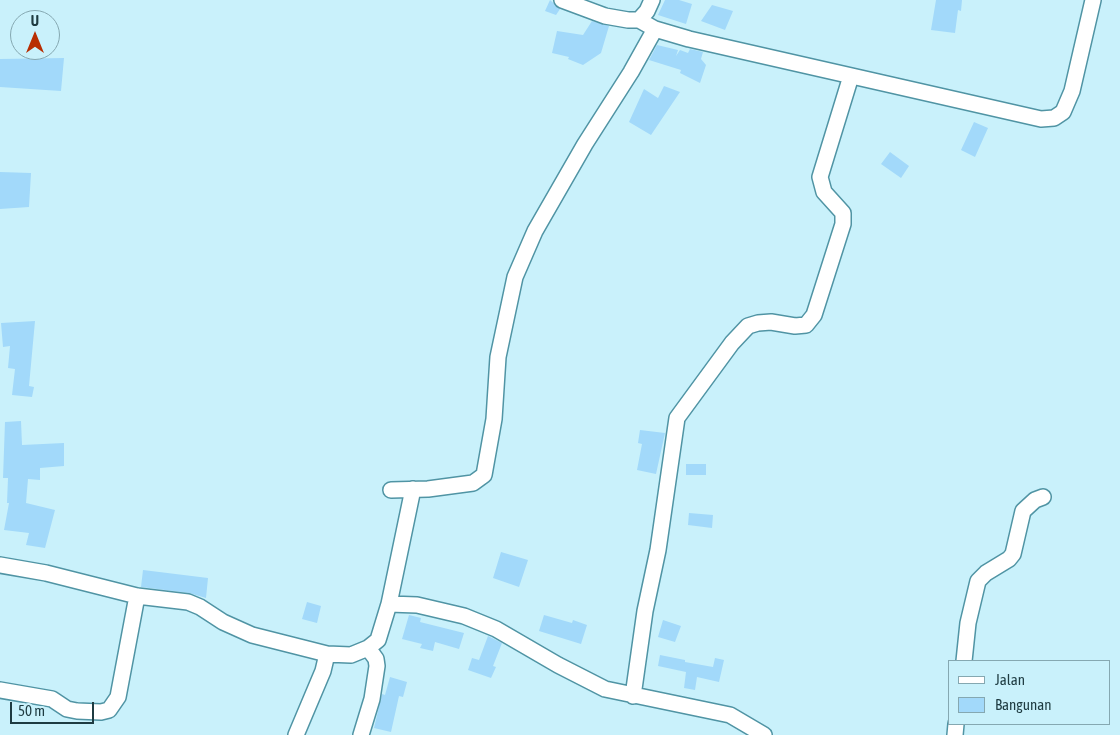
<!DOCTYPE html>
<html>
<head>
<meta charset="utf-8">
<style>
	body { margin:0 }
	#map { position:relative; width:1120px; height:735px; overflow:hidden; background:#c9f1fb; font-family:"Asap Condensed",sans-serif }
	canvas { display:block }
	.legend { position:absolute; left:948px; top:660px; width:162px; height:65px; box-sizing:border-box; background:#c9f1fb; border:1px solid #85a8b1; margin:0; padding:6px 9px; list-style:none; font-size:15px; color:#1e3b41 }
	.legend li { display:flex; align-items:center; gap:10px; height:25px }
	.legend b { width:25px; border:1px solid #85a8b1 }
	.north { position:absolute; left:10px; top:10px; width:50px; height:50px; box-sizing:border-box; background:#c9f1fb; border:1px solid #85a8b1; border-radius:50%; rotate:0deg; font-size:14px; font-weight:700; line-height:20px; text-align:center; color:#1e3b41 }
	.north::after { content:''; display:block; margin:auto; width:18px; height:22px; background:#b82e02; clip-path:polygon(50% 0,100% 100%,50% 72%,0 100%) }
	.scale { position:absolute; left:10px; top:702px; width:84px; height:22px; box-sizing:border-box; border:2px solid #1e3b41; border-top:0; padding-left:6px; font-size:15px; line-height:18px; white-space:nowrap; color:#1e3b41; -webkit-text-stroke:4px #c9f1fb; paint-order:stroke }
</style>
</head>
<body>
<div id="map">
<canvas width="1120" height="735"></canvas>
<ul class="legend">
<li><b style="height:6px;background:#fff"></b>Jalan</li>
<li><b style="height:14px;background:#a2d9fa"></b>Bangunan</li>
</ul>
<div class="north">U</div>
<div class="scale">50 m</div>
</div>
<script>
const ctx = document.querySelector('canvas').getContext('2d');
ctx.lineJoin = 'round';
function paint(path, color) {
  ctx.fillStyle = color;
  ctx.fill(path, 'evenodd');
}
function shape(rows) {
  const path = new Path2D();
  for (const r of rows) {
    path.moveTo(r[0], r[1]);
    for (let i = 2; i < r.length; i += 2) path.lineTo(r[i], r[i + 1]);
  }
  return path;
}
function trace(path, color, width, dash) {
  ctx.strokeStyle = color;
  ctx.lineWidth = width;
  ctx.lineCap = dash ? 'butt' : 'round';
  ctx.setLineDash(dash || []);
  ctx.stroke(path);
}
const building = shape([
	[550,0,560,9,556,15,545,11],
	[665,0,679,0,692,4,686,24,658,15],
	[936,0,962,0,961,11,958,10,955,33,931,30],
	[712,5,733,11,725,30,701,21],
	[592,21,609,26,601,53,583,65,568,59,569,57,552,53,557,31,583,35],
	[657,45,678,50,676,56,680,50,688,53,690,49,703,52,701,59,706,65,700,83,680,73,681,70,649,60],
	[64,58,61,91,0,87,0,59],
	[664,86,680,92,651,135,629,122,644,89,658,98],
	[974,122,988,128,975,157,961,150],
	[890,152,909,166,901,178,881,164],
	[0,172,31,173,29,207,0,209],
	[35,321,29,386,34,387,32,397,12,395,15,369,8,368,10,346,3,347,1,323],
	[21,421,22,445,64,443,64,466,40,468,40,480,28,479,26,503,55,510,45,548,26,545,29,533,4,530,9,503,7,503,8,478,3,478,5,422],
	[640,430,665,433,656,474,637,470,642,444,638,443],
	[686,464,706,464,706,475,686,475],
	[689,513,713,515,712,528,688,525],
	[501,552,528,560,519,587,493,578],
	[143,570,208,578,206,598,189,593,141,587],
	[307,602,321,606,317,623,302,619],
	[409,615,421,618,420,622,464,633,459,649,435,642,433,651,420,648,422,644,402,639],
	[544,615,572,623,573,620,587,625,581,644,539,631],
	[663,620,681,626,675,642,658,637],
	[488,636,502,643,493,666,496,667,491,678,468,670,472,658,479,660],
	[660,655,685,660,685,662,713,667,715,658,724,660,719,682,697,677,695,690,684,688,686,672,658,666],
	[390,677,407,682,403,697,399,696,391,732,374,728,382,694,385,695]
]);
const minor = shape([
	[562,0,605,16,628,20,639,20,647,11,652,0],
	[655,29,689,39,1041,119,1054,118,1063,112,1072,91,1093,0],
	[391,490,428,489,473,483,484,475,494,419,498,357,515,277,535,231,585,144,631,72,655,29,639,20],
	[0,565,46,573,137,596,188,602,200,607,223,622,252,635,327,654,351,655,368,648,378,640,389,604,417,605,464,616,496,629,558,665,605,689,730,715,764,735],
	[389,604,413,489],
	[964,661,968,623,978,581,986,573,1009,559,1013,554,1023,511,1035,500,1043,497],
	[0,690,52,699,67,709,77,711,101,712,109,710,118,697,137,596],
	[633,696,645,611,658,550,677,418,732,343,748,326,758,323,771,322,795,326,806,325,814,315,843,224,843,213,824,192,820,177,851,76],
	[296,735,323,671,327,654],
	[361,735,372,699,377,666,376,659,368,648],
	[955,735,956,724]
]);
paint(building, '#a2d9fa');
trace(minor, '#5094a4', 18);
trace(minor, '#fff', 15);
</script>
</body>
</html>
